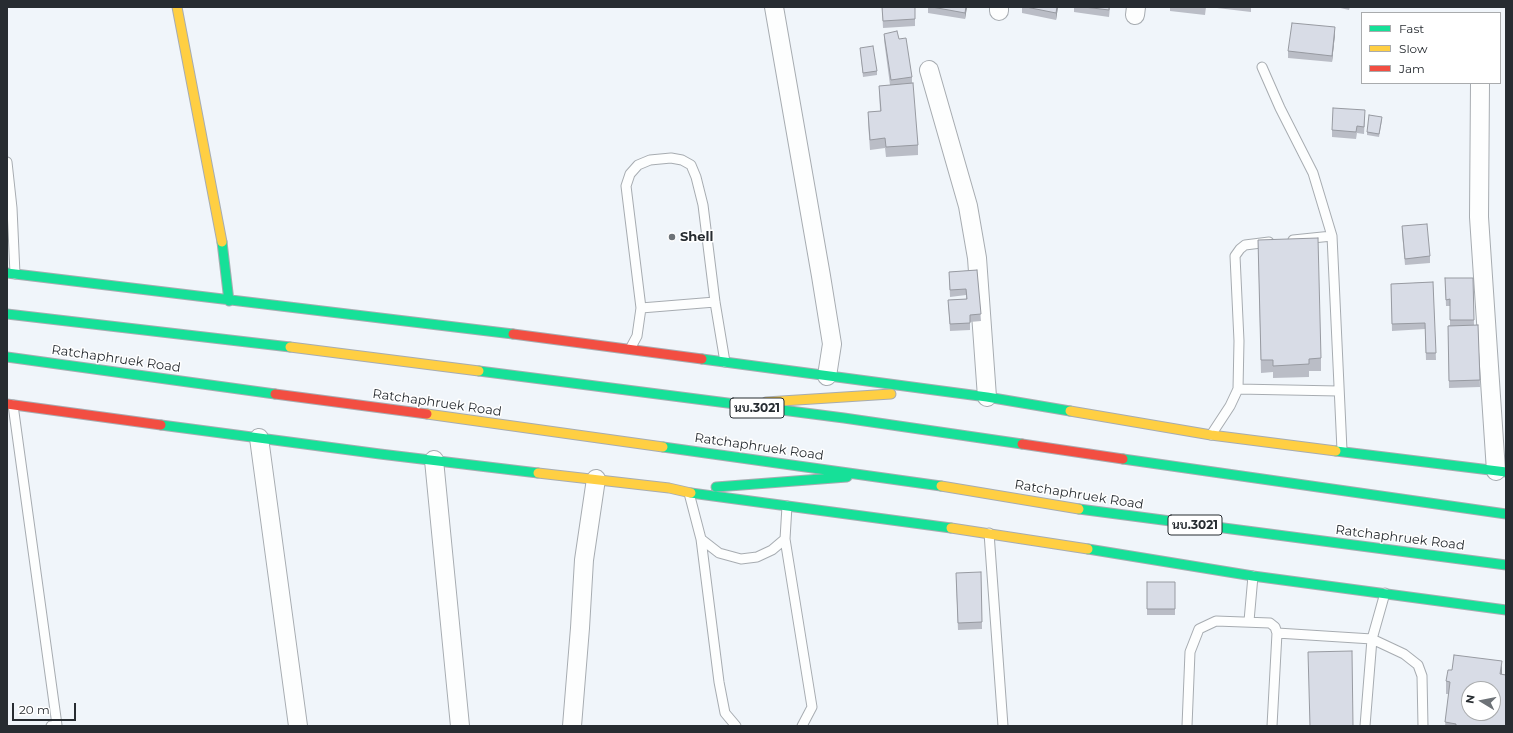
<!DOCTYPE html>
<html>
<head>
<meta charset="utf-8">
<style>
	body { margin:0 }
	#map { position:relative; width:1513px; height:733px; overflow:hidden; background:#f0f5fa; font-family:Montserrat,sans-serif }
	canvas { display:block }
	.frame { position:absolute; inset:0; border:8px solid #272c31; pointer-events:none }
	.legend { position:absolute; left:1361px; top:12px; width:140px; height:72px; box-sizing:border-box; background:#fff; border:1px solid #a9abad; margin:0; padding:5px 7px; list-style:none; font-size:12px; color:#272c31 }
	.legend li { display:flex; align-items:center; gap:8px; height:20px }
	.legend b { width:20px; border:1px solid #a9abad }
	.north { position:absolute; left:1461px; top:681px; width:40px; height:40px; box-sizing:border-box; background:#fff; border:1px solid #a9abad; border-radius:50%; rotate:280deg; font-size:11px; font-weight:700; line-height:16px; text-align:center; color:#272c31 }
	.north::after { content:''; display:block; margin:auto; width:14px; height:18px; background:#6d7277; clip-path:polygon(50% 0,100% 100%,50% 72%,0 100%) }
	.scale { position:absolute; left:12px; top:703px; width:64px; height:18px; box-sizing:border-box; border:2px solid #272c31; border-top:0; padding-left:5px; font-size:12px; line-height:14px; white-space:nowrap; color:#272c31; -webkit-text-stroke:3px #fff; paint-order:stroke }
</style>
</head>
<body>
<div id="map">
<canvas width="1513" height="733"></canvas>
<div class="frame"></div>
<ul class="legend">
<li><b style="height:5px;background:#16e098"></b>Fast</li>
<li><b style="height:5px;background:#ffcf43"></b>Slow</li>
<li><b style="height:5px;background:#f24e42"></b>Jam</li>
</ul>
<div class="north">N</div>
<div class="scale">20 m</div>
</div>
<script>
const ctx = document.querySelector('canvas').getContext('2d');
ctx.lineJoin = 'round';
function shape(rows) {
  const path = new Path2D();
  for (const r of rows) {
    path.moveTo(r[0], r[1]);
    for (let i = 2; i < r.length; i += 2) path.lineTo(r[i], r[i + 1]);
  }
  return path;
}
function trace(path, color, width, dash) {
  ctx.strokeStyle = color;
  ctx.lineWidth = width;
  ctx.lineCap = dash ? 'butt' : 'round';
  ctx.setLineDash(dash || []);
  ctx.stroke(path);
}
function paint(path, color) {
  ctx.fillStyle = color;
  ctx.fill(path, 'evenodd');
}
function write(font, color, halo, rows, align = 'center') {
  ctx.font = font + ' Montserrat,Sarabun,sans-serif';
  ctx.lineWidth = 3;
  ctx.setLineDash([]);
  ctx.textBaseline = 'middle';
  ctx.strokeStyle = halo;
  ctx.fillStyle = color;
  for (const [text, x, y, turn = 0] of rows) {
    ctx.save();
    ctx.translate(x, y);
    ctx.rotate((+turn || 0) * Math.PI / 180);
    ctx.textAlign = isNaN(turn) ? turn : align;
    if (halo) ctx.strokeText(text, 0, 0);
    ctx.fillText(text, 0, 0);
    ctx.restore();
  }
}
const lane = shape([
	[1262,67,1280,108,1313,173,1332,236,1342,450],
	[7,162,12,208,15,274],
	[1293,240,1332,236],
	[641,308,715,302],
	[630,349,637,336,641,308,626,186,630,174,638,165,650,160,671,158,682,160,691,165,696,177,703,205,715,302,725,362],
	[1238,389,1338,391],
	[13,405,57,725,51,726],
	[1211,435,1230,406,1238,389,1239,341,1235,256,1240,249,1245,245,1269,242],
	[689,493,701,539,719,682,725,713,736,726],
	[787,506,785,539,812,707,802,726],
	[989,533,1003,726],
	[701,539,719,553,741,559,757,557,772,550,785,539],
	[1249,621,1253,576],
	[1277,633,1372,639,1404,654,1418,665,1422,676,1423,726],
	[1187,726,1190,652,1199,629,1216,621,1270,623,1275,627,1277,633,1272,726],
	[1365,726,1372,639,1385,593]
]);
const street = shape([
	[774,7,821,276,832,344,827,376],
	[999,11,999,7],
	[1135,15,1136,7],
	[929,70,968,206,977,258,987,397],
	[1480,83,1479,217,1496,471],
	[259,438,298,726],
	[434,460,460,726],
	[572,726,580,628,584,560,596,479]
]);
const fast = shape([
	[222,242,229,301],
	[7,273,513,334],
	[7,314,290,347],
	[7,357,275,394],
	[702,359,987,397,1070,411],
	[479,371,844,418,1022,444],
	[161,425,380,454,538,473],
	[663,447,941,486],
	[1336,451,1506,472],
	[1123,459,1506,514],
	[716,487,847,477],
	[691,493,951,528],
	[1079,509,1506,565],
	[1088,549,1253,576,1506,610]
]);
const slow = shape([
	[177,7,222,242],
	[290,347,479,371],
	[766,402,891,394],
	[1070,411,1211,435,1336,451],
	[427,414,663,447],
	[538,473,669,488,691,493],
	[941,486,1079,509],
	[951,528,1088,549]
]);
const jam = shape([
	[513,334,702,359],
	[275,394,427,414],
	[7,404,161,425],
	[1022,444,1123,459]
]);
const wall = shape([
	[882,7,915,7,915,26,883,28],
	[928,7,967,7,965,19,928,13],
	[1022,7,1058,7,1056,20,1022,13],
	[1074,7,1110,7,1109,17,1074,12],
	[1170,7,1206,7,1205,15,1170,11],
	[1217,7,1251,7,1251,12,1217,8],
	[1336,7,1350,7,1349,10],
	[884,34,899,39,912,77,912,83,918,145,918,155,886,157,885,148,870,150,868,122,868,112,880,111,879,86,890,85,884,40],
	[1335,34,1332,62,1288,58,1288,51],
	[860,48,877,71,877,75,863,77],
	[1365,116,1364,134,1357,133,1356,139,1332,137,1332,130],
	[1382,120,1379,137,1367,135,1367,132],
	[1402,226,1430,256,1430,263,1405,265,1402,233],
	[1258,240,1321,358,1321,371,1309,371,1309,377,1273,378,1273,372,1261,373],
	[977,270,981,321,970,322,970,330,950,331,948,300,966,299,966,295,950,297,949,272],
	[1445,278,1473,278,1474,325,1478,325,1480,387,1449,388,1448,326,1450,325,1450,306,1446,306],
	[1433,282,1436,360,1426,360,1425,329,1392,331,1391,284],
	[981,572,982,629,958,630,956,580],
	[1147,582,1175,582,1175,615,1147,615],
	[1502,674,1506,726,1445,726,1449,694,1446,694,1446,681]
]);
const shadedWall = shape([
	[966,7,967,7,965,19,965,13],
	[1057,7,1058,7,1056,20,1056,13],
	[1335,27,1335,34,1332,62,1332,56],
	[1502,661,1502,674,1500,674]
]);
const building = shape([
	[882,7,915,7,915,19,883,21,882,7],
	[932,7,966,7,965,13,932,7],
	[1026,7,1057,7,1056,13,1026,7],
	[1084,7,1109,7,1109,10,1084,7],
	[1292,23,1335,27,1332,56,1288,51,1292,23],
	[897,31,899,39,906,38,912,77,891,80,884,34,897,31],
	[873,46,877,71,863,73,860,48,873,46],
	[913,83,918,145,886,147,885,138,870,140,868,112,881,111,879,86,913,83],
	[1333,108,1365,110,1364,127,1357,126,1356,132,1332,130,1333,108],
	[1369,115,1382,117,1379,134,1367,132,1369,115],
	[1427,224,1430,256,1405,259,1402,226,1427,224],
	[1318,238,1321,358,1309,359,1309,364,1273,366,1273,360,1261,360,1258,240,1318,238],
	[977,270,981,314,970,315,970,323,950,324,948,300,967,299,966,289,950,290,949,272,977,270],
	[1445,278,1473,278,1474,320,1450,320,1450,299,1446,300,1445,278],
	[1433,282,1436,353,1426,353,1425,323,1392,324,1391,284,1433,282],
	[1478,325,1480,380,1449,381,1448,326,1478,325],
	[981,572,982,622,958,623,956,573,981,572],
	[1147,582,1175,582,1175,609,1147,609,1147,582],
	[1352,651,1353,726,1310,726,1308,652,1352,651],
	[1454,655,1502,661,1500,674,1506,675,1506,726,1456,726,1456,724,1445,722,1450,682,1446,681,1448,670,1452,670,1454,655],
	[1469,689,1493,689,1493,713,1469,713,1469,689]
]);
const markers = [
	[672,237,4,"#6d7277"]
];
const shields = [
	[757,408,54],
	[1195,525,54]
];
const shieldNames = [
	["นบ.3021",757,408],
	["นบ.3021",1195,525]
];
const poiNames = [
	["Shell",680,237]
];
const streetNames = [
	["Ratchaphruek Road",116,359,8],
	["Ratchaphruek Road",437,403,8],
	["Ratchaphruek Road",759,447,8],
	["Ratchaphruek Road",1079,495,9],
	["Ratchaphruek Road",1400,538,7]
];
trace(lane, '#a7acb1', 11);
trace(street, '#a7acb1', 20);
trace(fast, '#a7acb1', 11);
trace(slow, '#a7acb1', 11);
trace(jam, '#a7acb1', 11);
trace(lane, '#fdfefe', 9);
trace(street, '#fdfefe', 18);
trace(fast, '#16e098', 9);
trace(slow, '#ffcf43', 9);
trace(jam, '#f24e42', 9);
paint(wall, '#babdc6');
paint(shadedWall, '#979aa1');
paint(building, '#d8dce6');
trace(building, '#979aa1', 1);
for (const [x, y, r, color] of markers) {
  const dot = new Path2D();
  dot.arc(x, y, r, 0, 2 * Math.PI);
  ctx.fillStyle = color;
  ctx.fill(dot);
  trace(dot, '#fff', 1.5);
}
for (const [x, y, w] of shields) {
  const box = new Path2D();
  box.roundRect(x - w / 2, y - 10, w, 20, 3);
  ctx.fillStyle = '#fff';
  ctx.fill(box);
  trace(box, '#272c31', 1);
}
write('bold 12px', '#272c31', null, shieldNames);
write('bold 13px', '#272c31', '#fff', poiNames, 'left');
write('13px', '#272c31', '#fff', streetNames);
</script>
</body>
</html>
